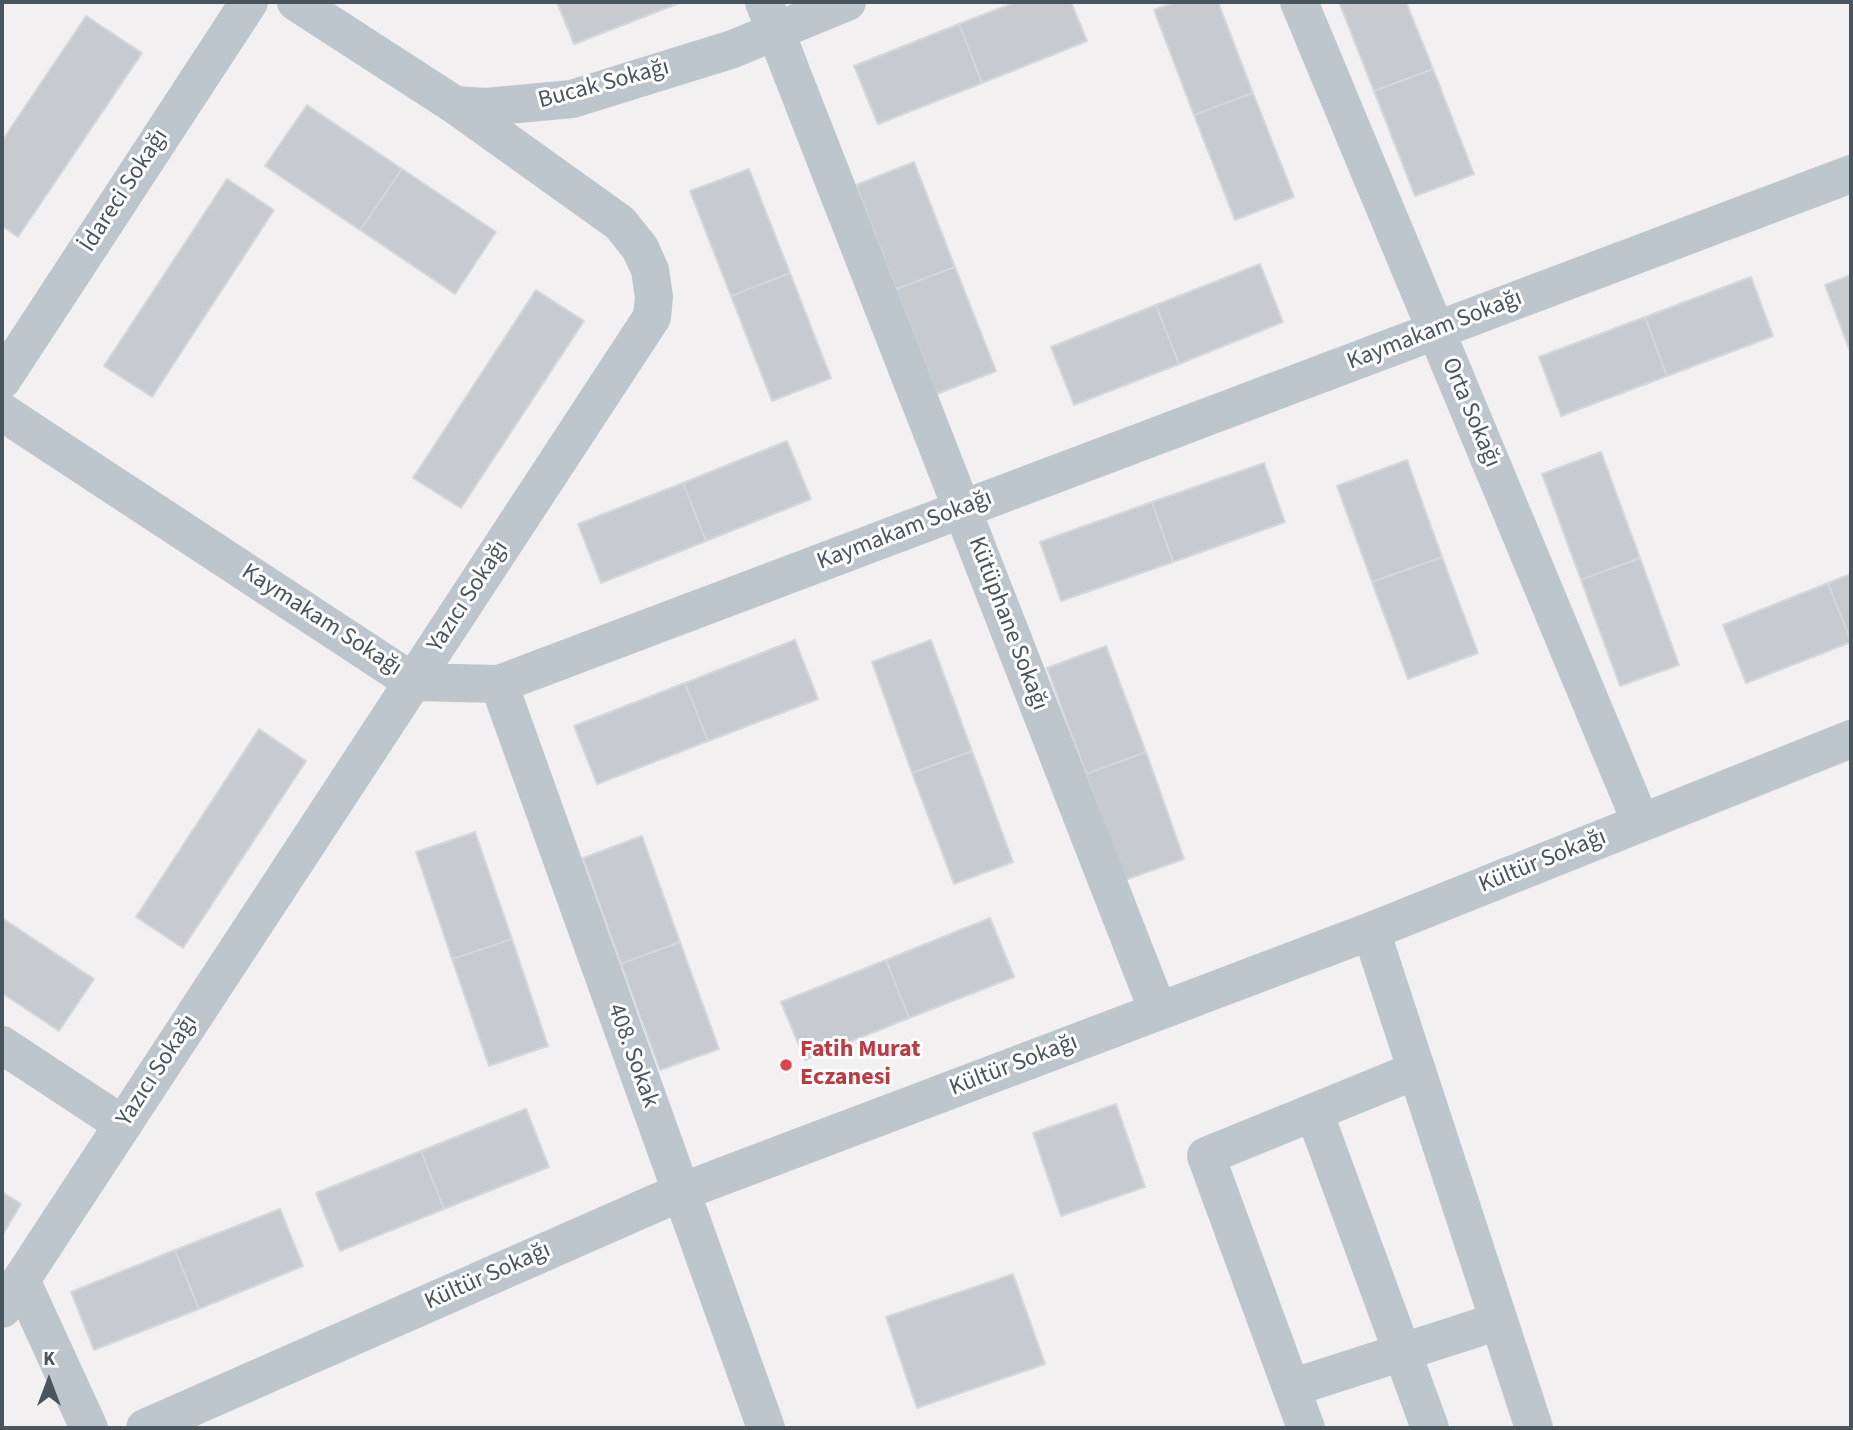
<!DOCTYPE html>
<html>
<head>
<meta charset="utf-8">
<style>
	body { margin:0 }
	#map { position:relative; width:1853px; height:1430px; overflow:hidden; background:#f2f0f0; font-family:"Source Sans 3",sans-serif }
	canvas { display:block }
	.frame { position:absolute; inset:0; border:4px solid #48555c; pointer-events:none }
	.north { position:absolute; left:14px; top:1346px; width:70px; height:70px; -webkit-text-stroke:5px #fff; paint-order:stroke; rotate:0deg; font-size:19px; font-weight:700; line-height:28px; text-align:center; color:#48555c }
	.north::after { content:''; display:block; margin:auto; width:24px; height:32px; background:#48555c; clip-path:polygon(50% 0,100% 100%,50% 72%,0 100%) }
</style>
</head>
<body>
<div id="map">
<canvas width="1853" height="1430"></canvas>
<div class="frame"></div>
<div class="north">K</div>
</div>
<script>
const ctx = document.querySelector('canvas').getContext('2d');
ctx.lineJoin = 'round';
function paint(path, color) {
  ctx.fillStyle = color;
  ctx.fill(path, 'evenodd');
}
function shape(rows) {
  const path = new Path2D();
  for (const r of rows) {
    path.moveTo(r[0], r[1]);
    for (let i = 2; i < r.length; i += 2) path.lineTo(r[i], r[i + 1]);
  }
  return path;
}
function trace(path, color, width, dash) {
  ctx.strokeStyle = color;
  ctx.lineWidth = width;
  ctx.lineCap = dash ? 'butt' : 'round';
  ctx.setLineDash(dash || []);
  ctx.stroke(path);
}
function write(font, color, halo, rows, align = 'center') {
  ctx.font = font + ' "Source Sans 3",sans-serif';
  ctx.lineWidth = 6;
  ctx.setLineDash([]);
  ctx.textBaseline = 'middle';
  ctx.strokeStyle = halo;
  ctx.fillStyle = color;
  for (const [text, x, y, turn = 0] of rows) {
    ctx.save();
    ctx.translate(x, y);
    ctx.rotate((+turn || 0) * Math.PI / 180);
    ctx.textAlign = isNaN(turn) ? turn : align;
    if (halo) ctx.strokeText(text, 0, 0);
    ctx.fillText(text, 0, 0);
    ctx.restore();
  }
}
const building = shape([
	[557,2,682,2,574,44,557,2],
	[1016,2,1071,2,1087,41,982,83,959,24,1016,2],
	[1176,2,1218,2,1253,93,1194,115,1154,10,1176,2],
	[1339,2,1406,2,1433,69,1374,91,1339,2],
	[86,16,142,53,18,237,2,226,2,141,86,16],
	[959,24,982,83,878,124,854,66,959,24],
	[1433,69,1474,174,1415,196,1374,91,1433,69],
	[1253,93,1294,197,1235,220,1194,115,1253,93],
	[307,105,402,169,360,230,265,166,307,105],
	[914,162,955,267,896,289,856,185,914,162],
	[402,169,496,232,455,294,360,230,402,169],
	[749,169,790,273,731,296,690,191,749,169],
	[227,179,274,210,152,397,104,366,227,179],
	[1260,264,1283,322,1179,364,1156,305,1260,264],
	[955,267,996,371,937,394,896,289,955,267],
	[790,273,831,378,772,401,731,296,790,273],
	[1851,275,1851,354,1825,285,1851,275],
	[1751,277,1773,336,1667,376,1645,317,1751,277],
	[536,290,584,321,461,508,413,478,536,290],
	[1156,305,1179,364,1074,405,1051,347,1156,305],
	[1645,317,1667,376,1561,416,1539,357,1645,317],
	[787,441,811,499,706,541,683,483,787,441],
	[1601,452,1640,558,1581,580,1542,474,1601,452],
	[1407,460,1442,557,1372,582,1337,486,1407,460],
	[1264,463,1285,522,1173,562,1152,502,1264,463],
	[683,483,706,541,601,583,578,524,683,483],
	[1152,502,1173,562,1061,601,1040,542,1152,502],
	[1442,557,1478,653,1408,679,1372,582,1442,557],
	[1640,558,1679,665,1620,686,1581,580,1640,558],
	[1851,574,1851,641,1828,583,1851,574],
	[1828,583,1851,642,1746,683,1723,625,1828,583],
	[795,640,818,699,708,741,685,683,795,640],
	[931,640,972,751,912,773,872,662,931,640],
	[1106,646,1146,752,1086,774,1047,668,1106,646],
	[685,683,708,741,597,784,574,726,685,683],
	[259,729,306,761,183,948,136,917,259,729],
	[972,751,1013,862,954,884,912,773,972,751],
	[1146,752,1184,859,1125,880,1086,774,1146,752],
	[475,832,512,939,452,959,416,852,475,832],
	[642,836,680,942,621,964,583,858,642,836],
	[2,918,94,979,59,1031,2,993,2,918],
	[990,918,1014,977,909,1018,886,960,990,918],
	[512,939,548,1046,489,1066,452,959,512,939],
	[680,942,719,1049,660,1070,621,964,680,942],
	[886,960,909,1018,805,1060,781,1002,886,960],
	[1116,1104,1145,1187,1061,1216,1033,1133,1116,1104],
	[526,1109,549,1167,444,1209,421,1151,526,1109],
	[421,1151,444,1209,340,1251,316,1193,421,1151],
	[2,1192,21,1204,2,1236,2,1192],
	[280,1209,303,1266,199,1309,175,1250,280,1209],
	[175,1250,199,1309,94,1350,71,1292,175,1250],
	[1013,1274,1045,1364,917,1408,886,1317,1013,1274]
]);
const minor = shape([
	[296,2,455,105,486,107,572,99,733,49,847,2],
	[764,2,1158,1011],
	[1299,2,1641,823],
	[2,380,249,2],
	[2,412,413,682,499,684,1851,174],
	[499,684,766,1428],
	[1371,931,1534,1428],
	[2,1045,122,1124],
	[1314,1112,1430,1428],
	[21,1280,89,1428],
	[2,1309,652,317,654,297,650,270,640,248,620,223,455,105],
	[1291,1388,1499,1321],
	[145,1428,681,1192,1371,931,1851,739],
	[1306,1428,1206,1156,1417,1070]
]);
const markers = [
	[786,1065,7,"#e0444e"]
];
const streetNames = [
	["Bucak Sokağı",604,85,-15],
	["İdareci Sokağı",125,191,-57],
	["Kaymakam Sokağı",1435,331,-21],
	["Orta Sokağı",1470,413,67],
	["Kaymakam Sokağı",905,531,-21],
	["Yazıcı Sokağı",469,597,-57],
	["Kaymakam Sokağı",321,621,33],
	["Kütüphane Sokağı",1007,624,69],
	["Kültür Sokağı",1543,862,-22],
	["408. Sokak",632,1056,70],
	["Kültür Sokağı",1014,1066,-21],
	["Yazıcı Sokağı",158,1071,-57],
	["Kültür Sokağı",488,1277,-24]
];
const healthNames = [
	["Fatih Murat",800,1051],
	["Eczanesi",800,1079]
];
paint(building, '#c7cbcf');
trace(building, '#d4d7db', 2);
trace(minor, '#bcc6cc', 38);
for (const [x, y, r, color] of markers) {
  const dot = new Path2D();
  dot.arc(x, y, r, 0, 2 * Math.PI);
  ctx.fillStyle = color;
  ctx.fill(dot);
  trace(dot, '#fff', 2.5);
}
write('24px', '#48555c', '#fff', streetNames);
write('bold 24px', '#be3a42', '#fff', healthNames, 'left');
</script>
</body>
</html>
